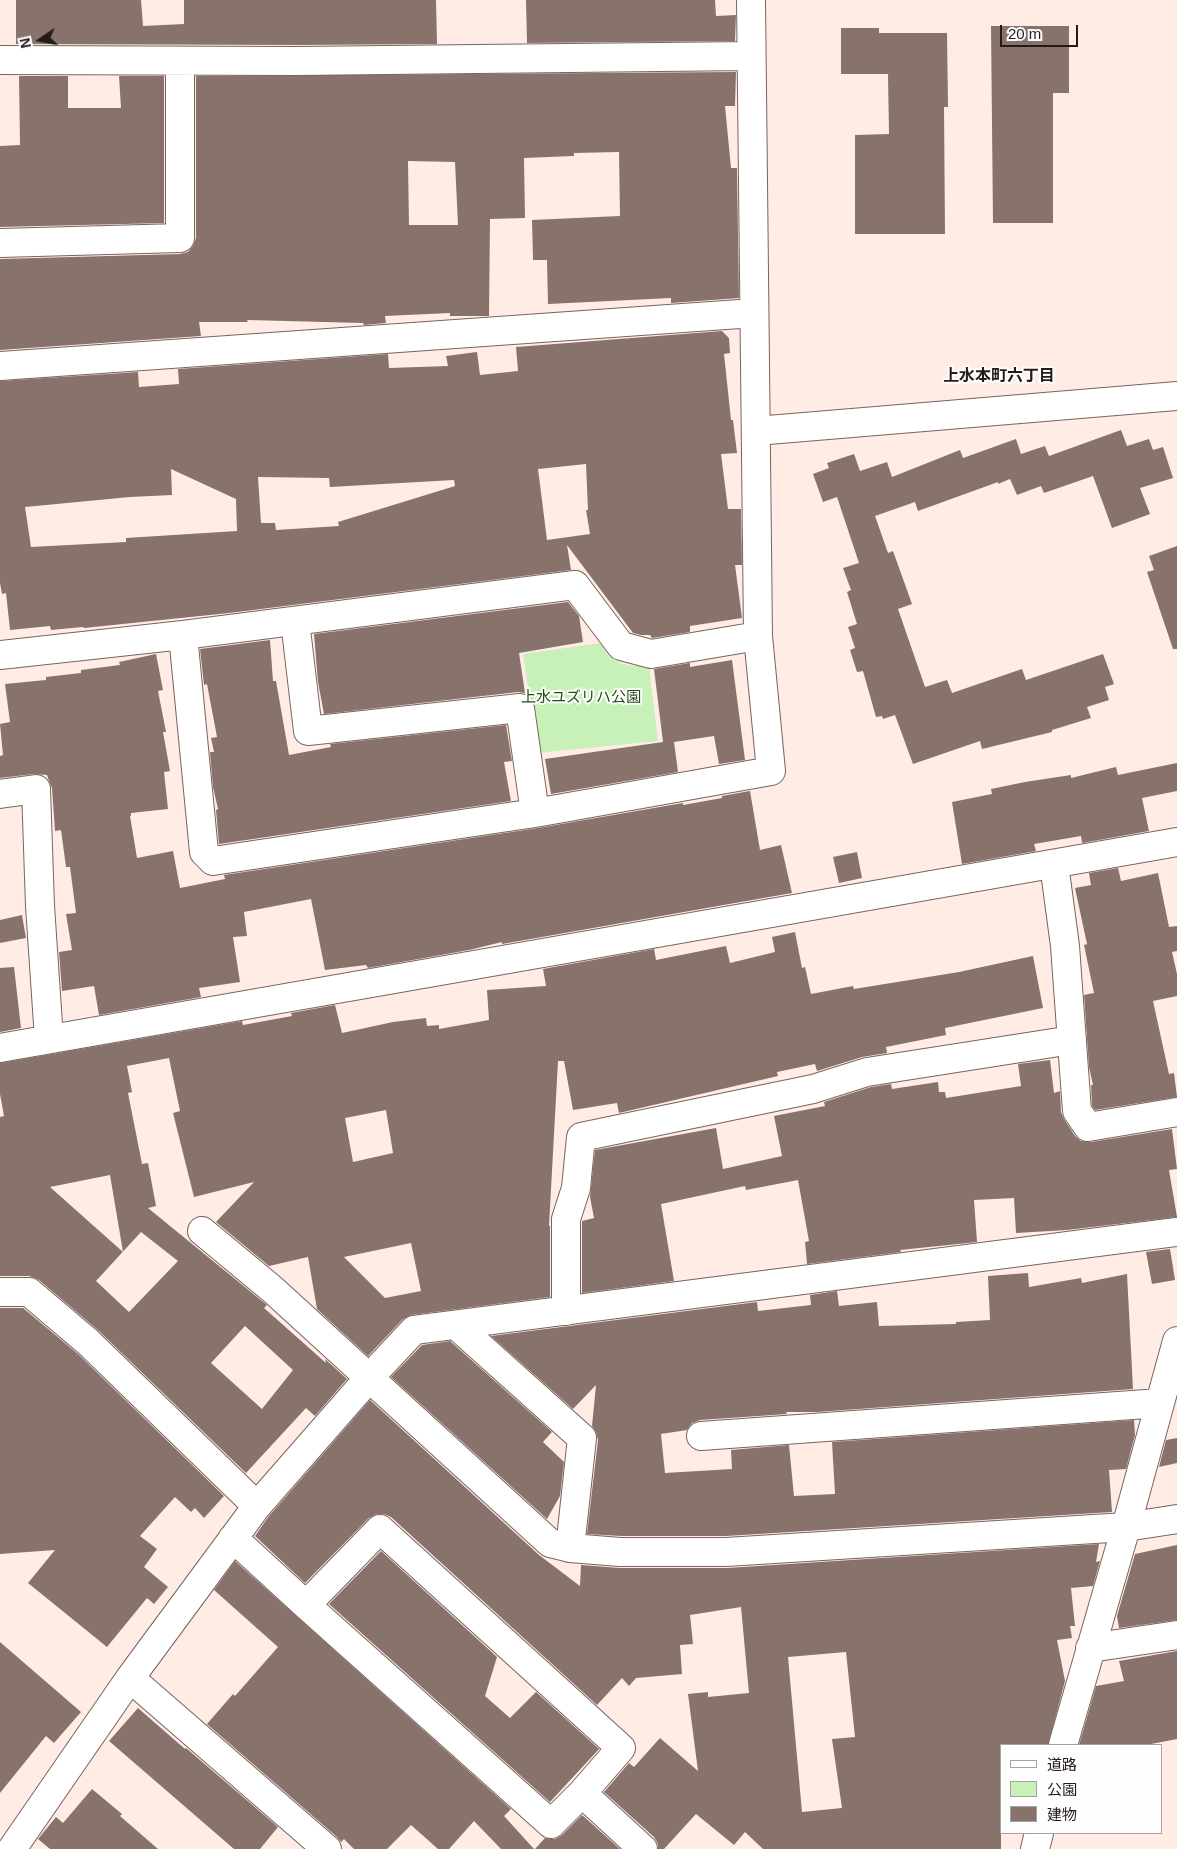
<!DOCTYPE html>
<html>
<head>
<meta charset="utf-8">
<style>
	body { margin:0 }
	#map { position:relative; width:1177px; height:1849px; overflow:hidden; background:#ffece5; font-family:Arial,"Noto Sans JP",sans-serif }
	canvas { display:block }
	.legend { position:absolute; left:1000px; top:1744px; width:162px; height:90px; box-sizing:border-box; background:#fefefe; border:1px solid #a7a3a2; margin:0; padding:6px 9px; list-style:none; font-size:15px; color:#241b18 }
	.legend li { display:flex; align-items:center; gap:10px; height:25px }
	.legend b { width:25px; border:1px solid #a7a3a2 }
	.north { position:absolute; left:15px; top:15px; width:50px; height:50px; -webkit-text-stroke:4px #fefefe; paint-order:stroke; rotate:258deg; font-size:14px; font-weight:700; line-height:20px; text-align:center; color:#241b18 }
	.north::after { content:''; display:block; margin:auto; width:18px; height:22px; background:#241b18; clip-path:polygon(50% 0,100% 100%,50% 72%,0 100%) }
	.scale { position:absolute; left:1000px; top:25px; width:78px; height:22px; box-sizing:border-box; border:2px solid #241b18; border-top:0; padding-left:6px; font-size:15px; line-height:18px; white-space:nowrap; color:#241b18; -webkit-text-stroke:4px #fefefe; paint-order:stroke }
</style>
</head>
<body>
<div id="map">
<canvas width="1177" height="1849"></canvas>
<ul class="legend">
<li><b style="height:6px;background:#fff"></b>道路</li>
<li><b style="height:14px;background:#c7f1b8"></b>公園</li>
<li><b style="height:14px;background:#87736b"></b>建物</li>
</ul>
<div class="north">N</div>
<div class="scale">20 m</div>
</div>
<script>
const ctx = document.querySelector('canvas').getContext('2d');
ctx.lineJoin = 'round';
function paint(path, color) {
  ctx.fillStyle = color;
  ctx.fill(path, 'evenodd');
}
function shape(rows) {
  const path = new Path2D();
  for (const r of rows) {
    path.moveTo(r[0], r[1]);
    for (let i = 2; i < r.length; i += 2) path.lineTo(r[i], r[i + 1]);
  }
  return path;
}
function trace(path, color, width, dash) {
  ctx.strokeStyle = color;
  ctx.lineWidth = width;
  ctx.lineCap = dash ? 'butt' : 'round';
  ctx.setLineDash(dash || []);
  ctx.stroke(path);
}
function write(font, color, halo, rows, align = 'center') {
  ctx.font = font + ' Arial,"Noto Sans JP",sans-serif';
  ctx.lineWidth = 4;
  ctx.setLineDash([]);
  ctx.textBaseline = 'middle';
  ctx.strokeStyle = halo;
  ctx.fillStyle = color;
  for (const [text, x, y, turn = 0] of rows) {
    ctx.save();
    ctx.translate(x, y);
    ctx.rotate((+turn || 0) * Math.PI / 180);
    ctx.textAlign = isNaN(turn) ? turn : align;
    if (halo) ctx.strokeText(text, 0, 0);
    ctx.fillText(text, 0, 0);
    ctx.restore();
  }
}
const green = shape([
	[601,643,608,655,620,663,632,666,649,666,658,741,538,753,523,654]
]);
const building = shape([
	[16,0,141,0,143,26,184,24,184,0,436,0,437,44,296,45,16,44],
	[526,0,715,0,716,16,736,15,735,41,527,43],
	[991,26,1069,26,1069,93,1053,93,1053,223,993,223],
	[841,28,879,28,879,33,947,33,948,107,944,107,945,234,855,234,855,135,889,134,888,74,841,74],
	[736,72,735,106,725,106,731,168,737,168,739,298,671,303,671,298,548,304,547,260,533,260,532,220,620,216,619,152,574,153,574,156,524,158,525,218,490,219,489,316,450,316,450,313,385,316,386,323,364,325,363,323,247,320,248,322,199,322,201,336,0,350,0,259,180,254,188,252,193,246,196,238,196,76],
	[408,161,455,162,458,225,409,225],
	[19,76,68,76,68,108,121,108,119,76,164,76,164,223,0,227,0,146,20,145],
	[722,331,729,338,730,353,724,354,731,420,733,420,737,453,721,454,728,509,741,509,742,565,735,565,742,618,690,626,690,632,652,638,650,635,641,635,633,633,567,545,571,570,229,613,84,628,83,627,51,630,50,626,10,630,6,593,2,594,0,583,0,381,138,372,139,387,179,384,178,369,388,354,389,368,448,366,446,356,477,352,480,375,518,371,516,347],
	[586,464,588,510,586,510,590,534,547,540,538,469],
	[171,469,236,499,237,531,126,538,126,542,31,547,25,507,130,497,172,495],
	[258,477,329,478,330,487,454,480,455,486,338,522,339,526,276,530,275,523,261,523],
	[1121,430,1127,446,1149,439,1153,450,1163,447,1173,478,1140,488,1150,514,1112,528,1093,476,1044,493,1041,486,1017,495,1010,479,998,484,998,482,918,511,915,502,875,516,888,553,893,551,912,604,898,609,925,687,947,680,952,693,1022,669,1026,680,1103,654,1114,684,1105,687,1109,700,1087,707,1091,718,1052,730,1052,732,982,749,980,741,913,764,895,715,883,719,882,716,876,717,863,671,857,672,850,650,855,648,848,627,857,624,847,592,851,590,843,568,859,563,837,497,823,502,813,474,829,468,827,463,854,454,860,471,887,462,892,477,960,450,963,458,1016,439,1021,454,1045,446,1049,456],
	[1177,546,1177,649,1173,649,1147,572,1154,570,1149,556],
	[568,602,579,616,583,642,519,653,525,693,518,692,324,714,318,682,314,634],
	[270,640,273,681,276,681,289,755,331,747,330,744,506,725,512,761,504,762,511,801,219,844,216,810,218,809,213,787,210,752,214,752,211,738,217,737,207,684,204,685,200,649],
	[156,654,163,690,158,691,166,732,163,732,170,771,164,772,168,809,131,813,131,816,130,816,137,858,173,851,180,888,225,879,224,875,538,828,683,803,683,805,722,798,722,796,750,791,760,850,781,845,792,893,502,944,502,942,469,950,368,968,366,965,325,970,311,899,244,912,247,936,233,937,240,982,199,988,201,997,99,1015,94,986,62,991,59,952,72,950,66,914,76,913,70,867,66,867,61,830,55,831,52,788,49,781,47,775,34,774,0,778,0,756,3,755,0,724,10,722,5,684,46,680,46,677,81,673,81,670,120,665,119,662],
	[732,660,745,760,719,764,714,736,674,742,678,772,551,794,545,759,663,742,654,669,690,663,690,667],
	[1177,763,1177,791,1142,798,1149,831,1082,843,1081,836,1034,844,1036,851,962,864,952,802,992,794,991,789,1025,782,1071,775,1071,778,1116,767,1118,775],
	[857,852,862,878,839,883,833,857],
	[1118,868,1121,881,1158,873,1169,927,1177,926,1177,951,1172,952,1177,974,1177,996,1153,1001,1169,1074,1174,1073,1177,1097,1095,1110,1092,1106,1091,1085,1093,1085,1089,1067,1084,995,1094,993,1084,945,1087,944,1075,888,1091,885,1089,873],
	[22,915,26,938,0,943,0,920],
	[795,932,802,968,805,967,811,994,853,986,854,989,959,972,1033,956,1043,1008,945,1028,946,1035,886,1047,887,1053,862,1057,817,1071,815,1064,777,1072,778,1076,619,1113,617,1103,573,1110,564,1061,558,1061,549,1226,550,1226,550,1297,411,1315,403,1319,368,1356,317,1309,308,1257,269,1266,216,1222,254,1182,194,1197,173,1113,180,1111,169,1058,127,1066,132,1092,128,1093,142,1164,148,1163,156,1206,148,1208,262,1301,267,1305,264,1308,326,1363,325,1359,347,1379,315,1416,306,1408,246,1473,99,1331,39,1280,29,1276,0,1276,0,1117,4,1116,0,1094,0,1063,242,1021,243,1025,292,1016,291,1013,335,1005,342,1033,393,1022,426,1018,427,1026,439,1025,439,1029,489,1020,487,990,546,986,543,969,654,949,656,960,726,946,730,963,775,952,772,937],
	[386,1110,393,1153,353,1162,345,1118],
	[110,1175,123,1252,50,1187],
	[141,1232,178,1261,129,1312,96,1281],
	[411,1243,421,1291,385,1298,344,1257],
	[245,1326,293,1370,262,1409,211,1363],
	[14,967,21,1028,0,1032,0,968],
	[1050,1060,1054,1093,1060,1091,1061,1112,1064,1119,1075,1136,1081,1141,1091,1142,1172,1129,1177,1169,1169,1170,1177,1217,1067,1230,1016,1233,1014,1198,974,1200,977,1242,900,1250,901,1252,807,1264,805,1242,809,1241,798,1180,746,1190,745,1186,661,1204,674,1281,582,1293,582,1221,594,1218,590,1197,595,1150,716,1128,723,1169,782,1156,774,1116,825,1106,824,1102,871,1087,891,1084,892,1089,938,1082,939,1092,945,1092,946,1098,1021,1086,1018,1064],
	[1170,1249,1175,1280,1152,1284,1146,1252],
	[1028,1273,1029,1287,1081,1278,1082,1283,1127,1274,1133,1389,817,1412,786,1412,787,1414,700,1420,692,1423,687,1430,661,1434,665,1473,732,1469,731,1450,789,1445,794,1496,835,1494,832,1442,1134,1420,1135,1435,1126,1469,1109,1470,1112,1512,726,1536,621,1536,587,1534,598,1440,596,1432,592,1426,596,1385,573,1409,491,1336,757,1302,758,1311,811,1305,810,1295,837,1291,839,1306,877,1302,879,1326,956,1324,956,1322,990,1320,988,1276],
	[0,1308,23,1308,78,1354,224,1496,204,1518,195,1508,191,1512,175,1497,140,1536,157,1549,144,1567,168,1587,154,1604,147,1598,107,1647,28,1583,55,1550,0,1554],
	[450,1341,552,1432,543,1442,564,1462,560,1496,547,1519,391,1377,422,1345],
	[370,1400,539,1555,580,1586,581,1565,620,1568,727,1568,1099,1544,1096,1562,1100,1561,1093,1586,1071,1588,1075,1626,1070,1626,1072,1638,1057,1640,1065,1681,1048,1745,1001,1745,1001,1849,763,1849,745,1832,734,1845,696,1814,664,1849,658,1849,658,1844,654,1837,604,1792,629,1763,634,1767,660,1738,698,1771,688,1694,708,1692,708,1697,749,1693,741,1607,690,1615,693,1644,680,1645,682,1674,636,1678,629,1686,622,1678,597,1705,391,1517,384,1514,376,1514,369,1518,305,1583,255,1536,269,1516],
	[846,1652,855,1737,832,1739,842,1808,802,1812,788,1657],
	[1177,1438,1177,1463,1159,1467,1166,1440],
	[1177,1545,1177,1620,1119,1628,1117,1616,1135,1554],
	[381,1551,497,1657,485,1696,510,1718,536,1692,599,1749,550,1802,329,1604],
	[235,1561,511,1809,504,1816,534,1849,501,1849,474,1821,449,1849,438,1849,411,1825,387,1849,354,1849,344,1839,341,1842,337,1837,207,1724,233,1694,235,1696,278,1647,214,1590],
	[0,1642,81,1712,54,1743,46,1736,0,1793],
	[1177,1651,1177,1739,1146,1745,1079,1745,1096,1686,1124,1681,1119,1661],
	[138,1708,185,1749,186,1748,278,1827,260,1849,234,1849,109,1741],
	[92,1789,122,1814,120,1816,158,1849,50,1849,38,1839,56,1817,63,1823],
	[582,1815,620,1849,535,1849,545,1838,555,1839,562,1835]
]);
const street = shape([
	[0,60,296,61,751,56],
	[0,243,180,238,180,61],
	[0,366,754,313],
	[756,431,1177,396],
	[295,621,308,731,520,708,535,813],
	[183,635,204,852,213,861,535,813,771,771,758,636,751,0],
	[0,655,183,635,575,585,621,646,651,654,758,636],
	[0,794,36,789,40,906,49,1039],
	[1054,864,1065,946,1077,1111,1088,1127,1177,1112],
	[0,1048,1177,842],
	[202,1231,272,1289,550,1543,570,1548,620,1552,726,1552,1126,1527,1177,1519],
	[0,1292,29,1292,88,1342,257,1506],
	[566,1311,566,1219,576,1188,581,1137,813,1089,867,1072,1072,1040],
	[457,1326,582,1438,570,1548],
	[701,1436,1160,1403],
	[233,1538,306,1605,551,1824,582,1793,621,1748,380,1529,306,1605],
	[1090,1648,1177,1635],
	[130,1678,327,1849],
	[1063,1745,1126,1527,1177,1341],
	[582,1793,643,1849],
	[12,1849,130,1678,257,1506,369,1378,414,1330,1177,1232],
	[1035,1849,1039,1833]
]);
const parkNames = [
	["上水ユズリハ公園",581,698]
];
const neighbourhoodNames = [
	["上水本町六丁目",999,377]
];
paint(green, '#c7f1b8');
paint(building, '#87736b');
trace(street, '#78645c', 30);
trace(street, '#fff', 28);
write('15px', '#244b13', '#fefefe', parkNames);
write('bold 16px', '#241b18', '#fefefe', neighbourhoodNames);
</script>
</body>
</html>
